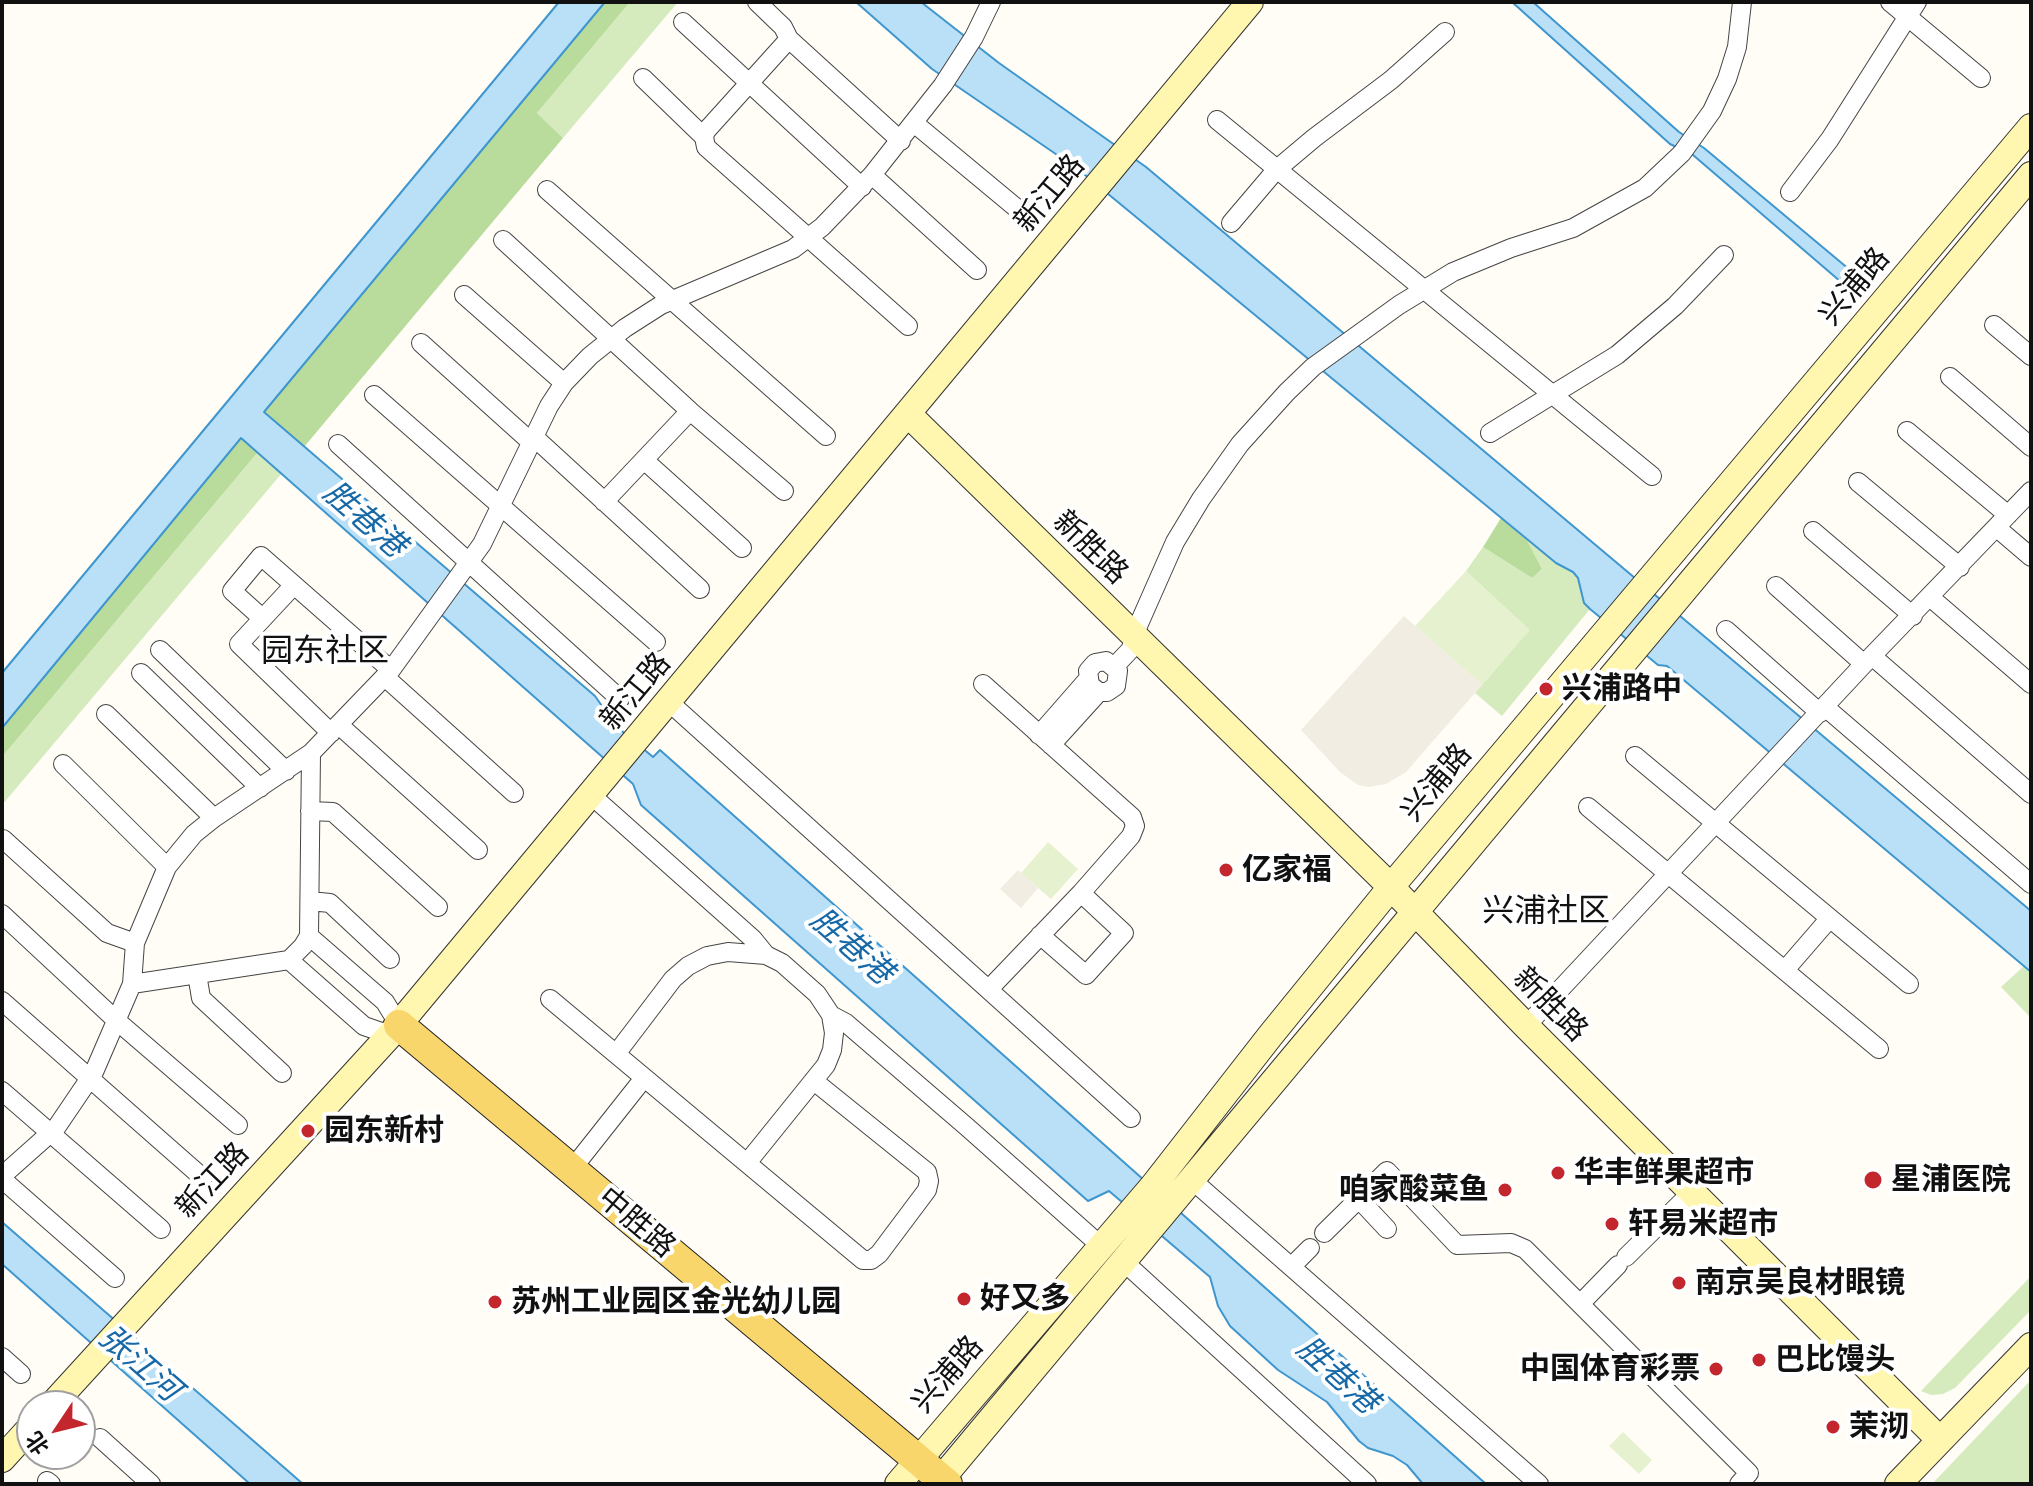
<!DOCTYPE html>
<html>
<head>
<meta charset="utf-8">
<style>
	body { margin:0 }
	#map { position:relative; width:2033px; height:1486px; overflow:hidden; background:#fffdf5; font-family:"Zilla Slab","Noto Sans SC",serif }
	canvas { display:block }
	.frame { position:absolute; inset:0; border:4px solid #111; pointer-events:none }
	.north { position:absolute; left:16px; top:1390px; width:80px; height:80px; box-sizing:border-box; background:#fff; border:2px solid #a0a0a0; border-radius:50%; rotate:235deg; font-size:22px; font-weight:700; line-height:32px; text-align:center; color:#111 }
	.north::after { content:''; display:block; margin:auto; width:28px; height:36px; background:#c4262e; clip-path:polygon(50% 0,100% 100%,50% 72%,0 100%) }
</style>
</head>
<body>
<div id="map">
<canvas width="2033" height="1486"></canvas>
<div class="frame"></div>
<div class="north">北</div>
</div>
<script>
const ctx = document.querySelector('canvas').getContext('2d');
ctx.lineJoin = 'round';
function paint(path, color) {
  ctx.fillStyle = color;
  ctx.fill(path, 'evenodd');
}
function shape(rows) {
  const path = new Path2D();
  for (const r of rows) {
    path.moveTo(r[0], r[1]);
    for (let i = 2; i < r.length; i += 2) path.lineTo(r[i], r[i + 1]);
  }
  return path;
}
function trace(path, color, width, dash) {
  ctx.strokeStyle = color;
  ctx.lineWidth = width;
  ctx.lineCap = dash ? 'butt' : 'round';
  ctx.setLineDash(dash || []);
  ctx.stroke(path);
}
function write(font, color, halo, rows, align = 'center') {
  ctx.font = font + ' "Zilla Slab","Noto Sans SC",serif';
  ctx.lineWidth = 8;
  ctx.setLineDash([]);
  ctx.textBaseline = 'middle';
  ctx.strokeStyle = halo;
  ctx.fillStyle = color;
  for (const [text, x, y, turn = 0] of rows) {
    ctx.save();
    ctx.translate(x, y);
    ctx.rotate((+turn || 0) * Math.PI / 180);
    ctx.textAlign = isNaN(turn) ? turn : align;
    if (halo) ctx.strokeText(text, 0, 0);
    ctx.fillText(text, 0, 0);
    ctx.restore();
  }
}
const green = shape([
	[630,2,678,2,563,138,537,113],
	[258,452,282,473,2,805,2,757],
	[1527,540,1556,563,1573,572,1578,578,1584,603,1590,609,1502,716,1475,693,1529,630,1466,571,1483,547,1532,578,1542,569],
	[2025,965,2031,972,2031,1018,2001,987],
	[2031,1276,2031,1310,1955,1388,1943,1394,1931,1395,1921,1391],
	[2031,1380,2031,1484,1932,1484,2030,1381]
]);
const forest = shape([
	[605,2,630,2,537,113,563,138,304,447,264,411],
	[241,438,258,452,2,757,2,728],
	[1501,518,1527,540,1542,569,1532,578,1483,547]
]);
const pitch = shape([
	[1466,571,1530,630,1482,685,1415,626],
	[1048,842,1078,869,1051,899,1021,873],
	[1623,1432,1652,1460,1639,1474,1609,1446]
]);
const plaza = shape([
	[1404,616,1482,685,1406,772,1386,784,1368,787,1358,785,1340,772,1301,730],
	[1018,870,1038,888,1021,908,1000,889]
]);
const water = shape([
	[559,2,605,2,264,412,595,696,616,726,653,757,660,750,1486,1484,1423,1484,1407,1465,1393,1456,1368,1448,1359,1441,1327,1402,1278,1370,1230,1326,1218,1306,1210,1277,1109,1191,1088,1201,641,805,633,784,241,438,2,728,2,673,559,2],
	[856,2,921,2,999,63,1146,167,2031,911,2031,972,1667,666,1658,665,1590,609,1584,603,1578,578,1573,572,1556,563,1079,170,932,69,856,2],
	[1512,2,1533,2,1679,132,1704,148,1850,270,1841,282,1693,155,1670,144,1512,2],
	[2,1222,303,1484,250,1484,2,1264,2,1222]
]);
const street = shape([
	[757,2,783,27,789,39,706,131,704,137,706,147,908,326],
	[1890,2,1981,78],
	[683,22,862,187],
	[789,39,901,141],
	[643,78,704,137],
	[1217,120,1652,476],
	[914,123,1026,216],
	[872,175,977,270],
	[547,190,826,436],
	[1790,192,1830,139,1917,2],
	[1231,223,1276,170,1314,138,1391,80,1445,32],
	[503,240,690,411,784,491],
	[464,295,564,383],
	[1994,325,2031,356],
	[421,343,531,442],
	[1950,377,2031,447],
	[374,395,656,642],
	[1907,431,2008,515],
	[1490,433,1617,355,1675,306,1724,255],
	[534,437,700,589],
	[338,444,620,699],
	[644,460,742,548],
	[1858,482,1960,567],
	[604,502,690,411],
	[1997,528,2031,557],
	[1813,531,1913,616],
	[294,585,239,644,331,733],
	[1776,586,1864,664],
	[1931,598,2031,684],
	[262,618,232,591,261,556,391,670],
	[1726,630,1820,713],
	[160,650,286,771],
	[1872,656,2031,794],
	[1115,666,1131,649,1134,635,1175,542,1201,499,1240,444,1287,392,1313,367,1363,331,1399,305,1453,272,1511,248,1573,228,1645,188,1682,153,1712,111,1727,79,1737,47,1742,2],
	[141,673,260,788],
	[385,677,514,793],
	[983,684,1123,809,1132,817,1135,826,1131,836,1081,893,989,989],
	[669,702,1131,1118],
	[1825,707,2031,884],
	[106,714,214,818],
	[339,725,478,850],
	[1039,735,1088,679],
	[1051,745,1099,692,1107,692,1116,686,1118,671,1106,661,1095,663,1088,671,1090,685,1099,692],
	[1635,756,1909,984],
	[63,764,167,867],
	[591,795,753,939,766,955],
	[1588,807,1879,1049],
	[310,811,333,812,438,907],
	[3,839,107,933,135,943],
	[310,901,330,903,390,959],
	[2,914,117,1021,238,1125],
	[1040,935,1086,975,1124,933,1081,893],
	[309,936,385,1002,399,1025],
	[289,960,364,1026,390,1035],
	[1785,970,1830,918],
	[197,974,201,998,282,1073],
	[132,984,289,960,303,946,309,936,311,753],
	[550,999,863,1260,871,1260,879,1254,927,1190,929,1181,927,1172,814,1081],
	[2,1001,203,1178],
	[831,1015,846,1023,967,1127,1101,1246],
	[1526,1026,1864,664,2031,491],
	[616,1054,673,979,688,966,707,956,728,952,766,955,782,963,817,994,831,1015,834,1033,832,1050,826,1065,747,1163],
	[2,1091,161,1229],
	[572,1169,644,1078],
	[2,1176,56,1128,94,1072,132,984,135,943,167,867,194,834,214,818,311,753,391,670,482,544,549,406,564,383,590,356,625,328,661,305,793,249,822,227,872,175,943,85,974,37,991,2],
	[2,1179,115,1278],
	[1192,1180,1539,1484],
	[1358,1198,1387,1229],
	[1324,1233,1387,1171,1457,1245,1511,1243,1525,1249,1749,1473,1739,1484],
	[1626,1257,1692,1192],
	[1123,1261,1367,1484],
	[1291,1267,1310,1248],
	[1581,1303,1618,1265],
	[2,1357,21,1374],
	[100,1438,151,1484],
	[47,1481,51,1484]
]);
const secondary = shape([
	[908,414,1384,880,1526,1026,1940,1440],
	[51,1406,390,1035,1250,2],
	[2,1459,32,1426],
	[898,1484,1153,1186,1270,1036,1400,876,2031,127],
	[937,1484,2031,175],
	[1898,1484,2031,1346]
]);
const primary = shape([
	[399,1025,947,1484]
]);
const markers = [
	[1546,689,8,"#c4262e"],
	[1226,870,8,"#c4262e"],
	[308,1131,8,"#c4262e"],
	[1558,1173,8,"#c4262e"],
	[1873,1180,10,"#c4262e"],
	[1505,1190,8,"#c4262e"],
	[1612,1224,8,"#c4262e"],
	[1679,1283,8,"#c4262e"],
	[964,1299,8,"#c4262e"],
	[495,1302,8,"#c4262e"],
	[1759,1360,8,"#c4262e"],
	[1716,1369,8,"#c4262e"],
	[1833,1427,8,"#c4262e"]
];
const streetNames = [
	["新江路",1050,194,-50],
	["兴浦路",1855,287,-50],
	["新胜路",1090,548,44],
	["新江路",636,692,-50],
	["兴浦路",1437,783,-50],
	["新胜路",1550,1005,45],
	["新江路",213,1181,-47],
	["中胜路",636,1223,40],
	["兴浦路",948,1375,-49]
];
const poiNames = [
	["兴浦路中",1562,689],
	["亿家福",1242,870],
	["园东新村",324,1131],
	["华丰鲜果超市",1574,1173],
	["星浦医院",1891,1180],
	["咱家酸菜鱼",1489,1190,"right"],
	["轩易米超市",1628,1224],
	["南京吴良材眼镜",1695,1283],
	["好又多",980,1299],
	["苏州工业园区金光幼儿园",511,1302],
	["巴比馒头",1775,1360],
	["中国体育彩票",1700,1369,"right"],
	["茉沏",1849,1427]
];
const waterNames = [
	["胜巷港",364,520,41],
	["胜巷港",851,947,41],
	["张江河",139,1364,41],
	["胜巷港",1337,1376,42]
];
const neighbourhoodNames = [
	["园东社区",325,652],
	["兴浦社区",1546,912]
];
paint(green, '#d5ebbd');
paint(forest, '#b9dc9c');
paint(pitch, '#e6f2cf');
paint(plaza, '#f1ede2');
paint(water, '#b9e0f7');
trace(water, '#3f96cf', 2);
trace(street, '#444', 20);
trace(secondary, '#333', 28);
trace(primary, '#222', 32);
trace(street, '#fff', 18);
trace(secondary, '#fff6b0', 26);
trace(primary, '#f9d66b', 30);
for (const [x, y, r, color] of markers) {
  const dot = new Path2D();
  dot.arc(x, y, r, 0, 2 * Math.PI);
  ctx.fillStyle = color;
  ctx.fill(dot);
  trace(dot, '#fff', 3);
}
write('30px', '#111', '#fff', streetNames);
write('bold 30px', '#111', '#fff', poiNames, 'left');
write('italic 32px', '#1768a6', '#fff', waterNames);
write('32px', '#111', '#fff', neighbourhoodNames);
</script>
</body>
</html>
